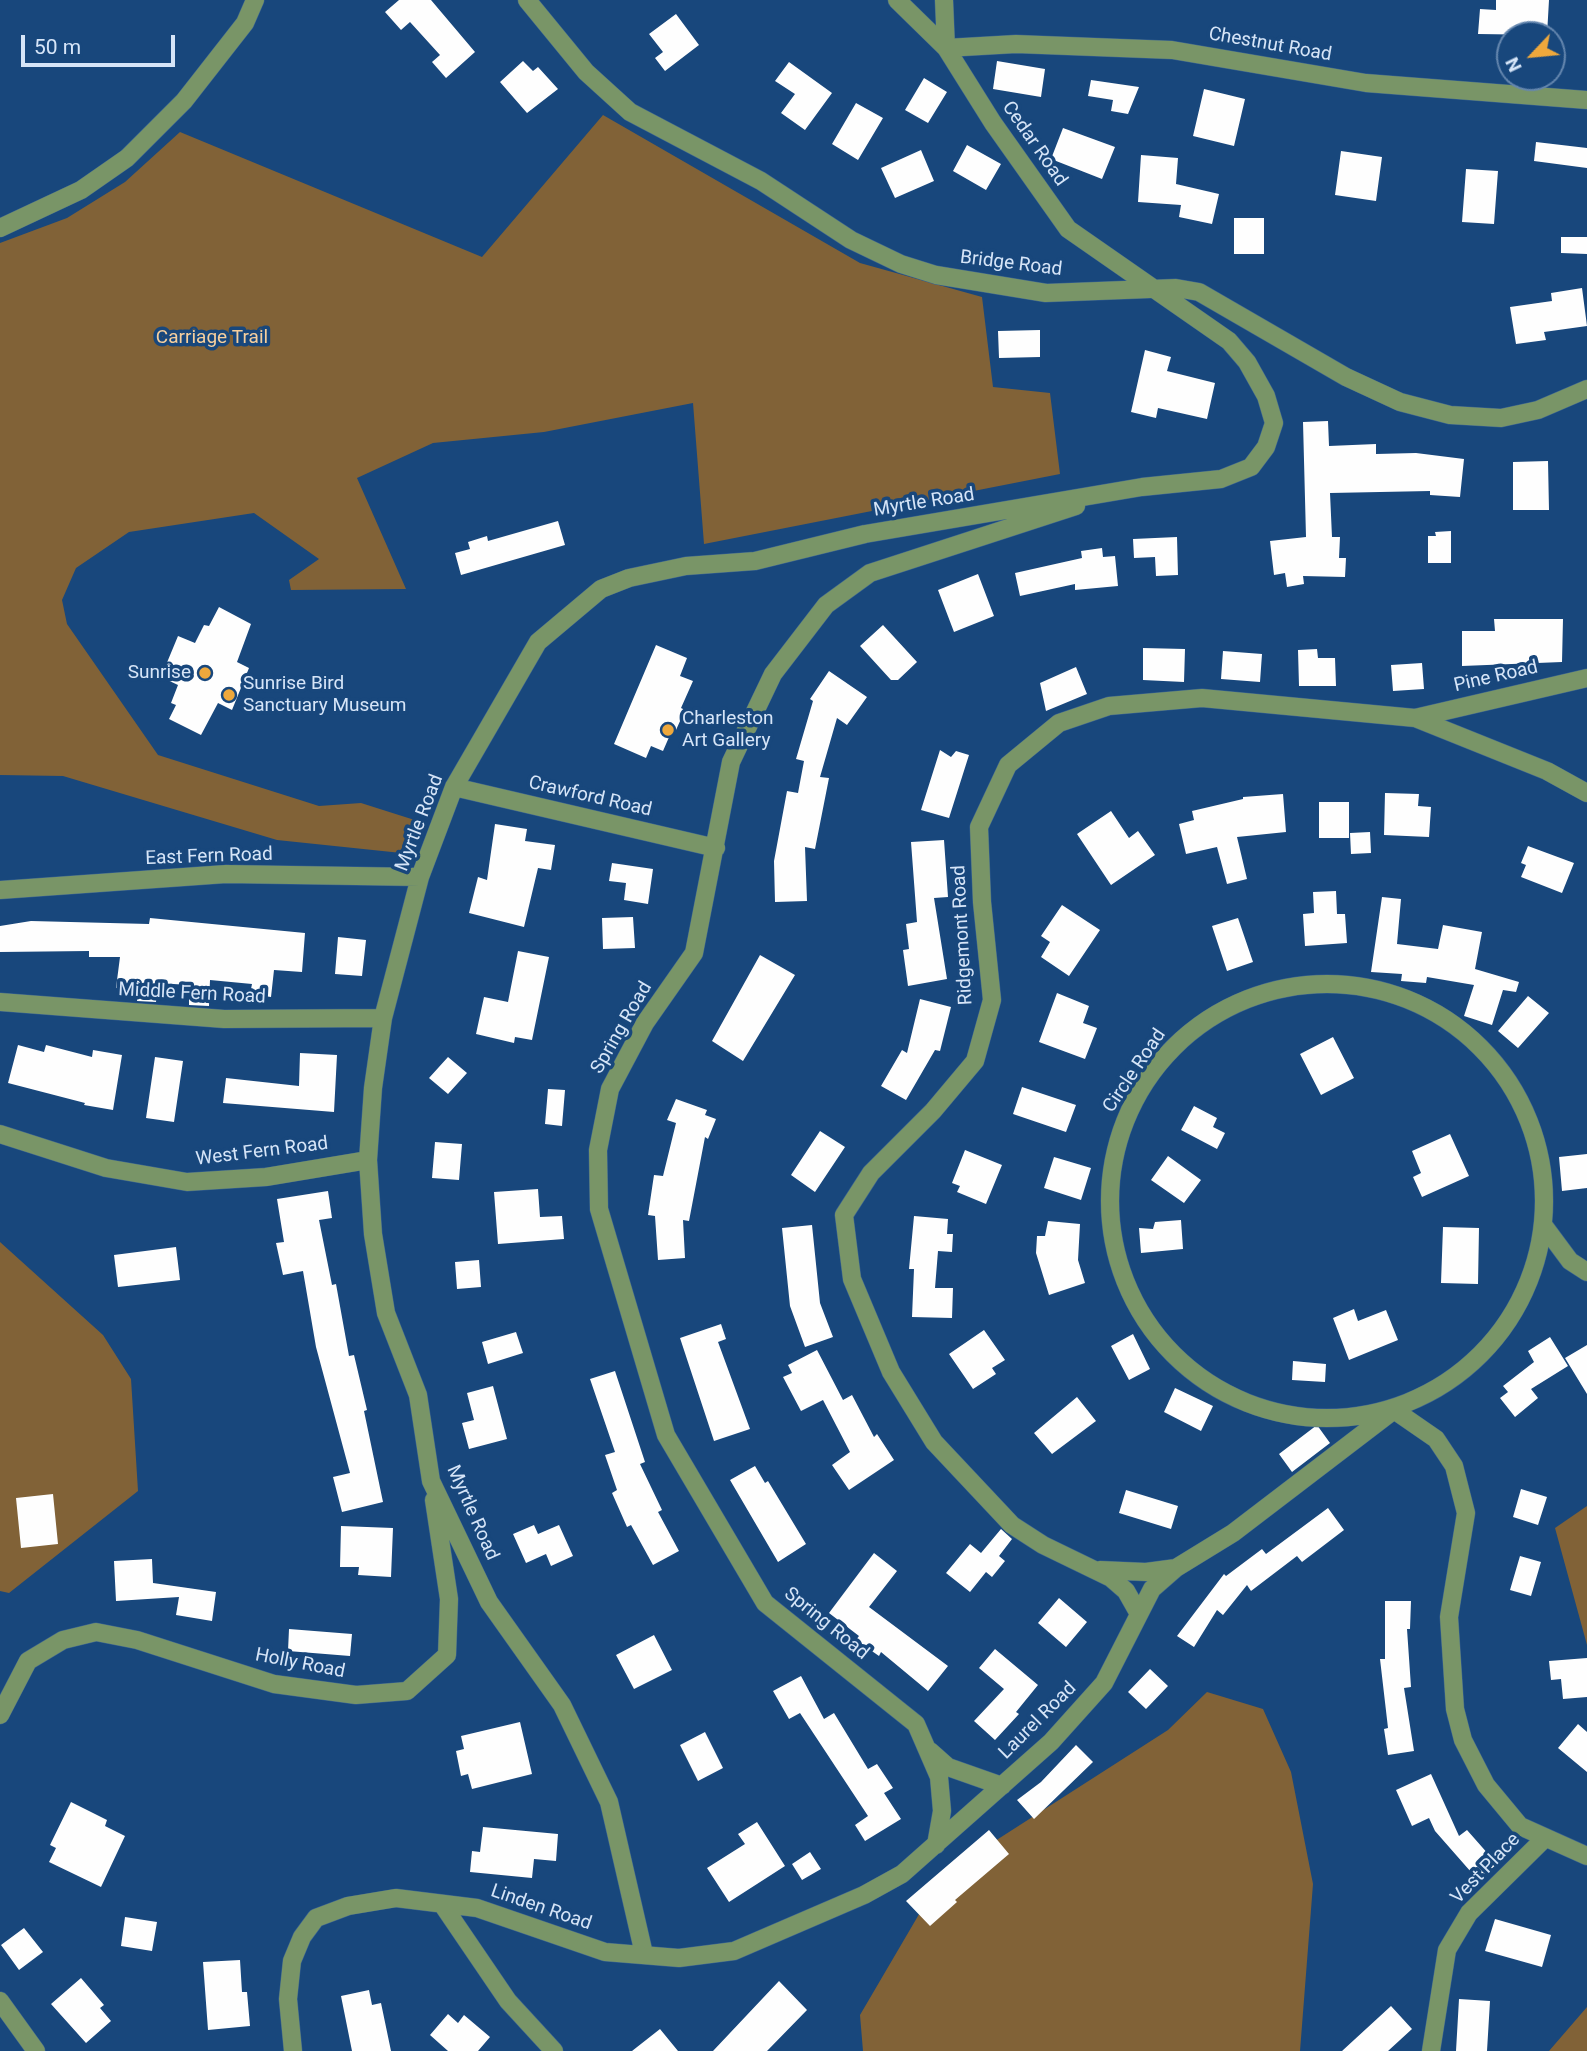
<!DOCTYPE html>
<html>
<head>
<meta charset="utf-8">
<style>
	body { margin:0 }
	#map { position:relative; width:1587px; height:2051px; overflow:hidden; background:#18477c; font-family:Roboto,sans-serif }
	canvas { display:block }
	.north { position:absolute; left:1496px; top:21px; width:70px; height:70px; box-sizing:border-box; background:#18477c; border:2px solid #6486ae; border-radius:50%; rotate:244deg; font-size:19px; font-weight:700; line-height:28px; text-align:center; color:#d6e5f8 }
	.north::after { content:''; display:block; margin:auto; width:24px; height:32px; background:#eea83c; clip-path:polygon(50% 0,100% 100%,50% 72%,0 100%) }
	.scale { position:absolute; left:21px; top:35px; width:154px; height:32px; box-sizing:border-box; border:4px solid #d6e5f8; border-top:0; padding-left:9px; font-size:21px; line-height:24px; white-space:nowrap; color:#d6e5f8; -webkit-text-stroke:5px #18477c; paint-order:stroke }
</style>
</head>
<body>
<div id="map">
<canvas width="1587" height="2051"></canvas>
<div class="north">N</div>
<div class="scale">50 m</div>
</div>
<script>
const ctx = document.querySelector('canvas').getContext('2d');
ctx.lineJoin = 'round';
function paint(path, color) {
  ctx.fillStyle = color;
  ctx.fill(path, 'evenodd');
}
function shape(rows) {
  const path = new Path2D();
  for (const r of rows) {
    if (r.length === 3) {
      path.moveTo(r[0] + r[2], r[1]);
      path.arc(r[0], r[1], r[2], 0, 2 * Math.PI);
      continue;
    }
    path.moveTo(r[0], r[1]);
    for (let i = 2; i < r.length; i += 2) path.lineTo(r[i], r[i + 1]);
  }
  return path;
}
function trace(path, color, width, dash) {
  ctx.strokeStyle = color;
  ctx.lineWidth = width;
  ctx.lineCap = dash ? 'butt' : 'round';
  ctx.setLineDash(dash || []);
  ctx.stroke(path);
}
function write(font, color, halo, rows, align = 'center') {
  ctx.font = font + ' Roboto,sans-serif';
  ctx.lineWidth = 7;
  ctx.setLineDash([]);
  ctx.textBaseline = 'middle';
  ctx.strokeStyle = halo;
  ctx.fillStyle = color;
  for (const [text, x, y, turn = 0] of rows) {
    ctx.save();
    ctx.translate(x, y);
    ctx.rotate((+turn || 0) * Math.PI / 180);
    ctx.textAlign = isNaN(turn) ? turn : align;
    if (halo) ctx.strokeText(text, 0, 0);
    ctx.fillText(text, 0, 0);
    ctx.restore();
  }
}
const green = shape([
	[603,115,860,263,982,297,993,387,1050,393,1060,474,704,544,693,403,544,432,433,443,357,478,406,589,291,590,289,580,319,559,254,513,129,532,76,568,62,600,67,624,158,755,319,806,361,803,424,823,411,854,277,840,63,776,0,775,0,243,67,218,125,182,180,132,482,257],
	[0,1242,103,1335,131,1379,138,1491,9,1593,0,1591],
	[1587,1506,1587,1645,1555,1528],
	[1207,1692,1263,1709,1291,1772,1313,1884,1300,2051,863,2051,860,2015,942,1875,1168,1730],
	[1587,2007,1587,2051,1549,2051]
]);
const building = shape([
	[399,0,431,0,475,52,446,78,432,62,440,55,410,22,401,30,385,12],
	[1496,0,1549,0,1547,35,1478,34,1480,9,1496,10],
	[676,14,699,45,665,71,655,58,663,52,649,34],
	[523,61,533,71,538,67,558,89,527,113,500,82],
	[997,61,1045,69,1041,97,993,89],
	[789,62,832,93,805,130,781,113,795,94,775,81],
	[924,78,947,92,928,123,905,110],
	[1091,80,1139,87,1128,114,1111,111,1113,100,1088,96],
	[1204,89,1245,99,1234,146,1193,136],
	[856,103,883,118,858,160,832,144],
	[1063,128,1115,147,1102,179,1051,159],
	[1536,142,1587,148,1587,168,1534,161],
	[967,145,1001,164,986,190,953,171],
	[921,150,934,181,895,198,881,168],
	[1341,151,1382,157,1376,201,1335,195],
	[1141,155,1178,158,1176,184,1219,194,1212,224,1179,217,1181,205,1138,202],
	[1466,169,1498,171,1494,224,1462,222],
	[1234,218,1264,218,1264,254,1234,254],
	[1561,237,1587,237,1587,254,1561,253],
	[1582,288,1587,326,1544,332,1546,340,1516,344,1510,307,1552,301,1551,293],
	[1040,330,1040,357,999,358,998,331],
	[1145,350,1171,357,1167,371,1215,383,1207,419,1158,408,1156,418,1131,412],
	[1328,421,1329,446,1376,444,1376,454,1416,453,1464,459,1460,497,1430,495,1430,491,1330,493,1332,537,1340,537,1339,558,1346,558,1345,577,1303,576,1304,584,1287,587,1285,573,1274,575,1270,541,1306,537,1303,422],
	[1548,461,1549,510,1513,510,1513,462],
	[558,521,565,545,461,575,455,553,470,549,468,542,487,536,488,541],
	[1451,531,1451,563,1428,563,1428,536,1436,536,1435,532],
	[1177,537,1178,575,1156,576,1155,557,1134,558,1133,539],
	[1102,548,1103,557,1115,556,1118,586,1075,590,1075,584,1020,596,1015,573,1082,558,1081,551],
	[978,574,994,616,954,632,938,590],
	[219,607,251,624,237,662,249,668,232,710,218,703,201,735,169,719,176,705,171,703,178,685,161,677,178,636,195,643,204,625,209,626],
	[1494,619,1563,619,1562,662,1462,666,1462,631,1495,631],
	[883,625,917,662,898,680,891,680,860,646],
	[656,645,687,658,680,676,693,681,681,708,685,710,676,730,673,728,663,751,651,746,646,758,614,744],
	[1143,648,1185,649,1184,682,1143,680],
	[1317,649,1318,658,1335,658,1336,686,1299,686,1298,650],
	[1223,651,1262,654,1260,682,1221,679],
	[1422,663,1424,689,1393,691,1391,665],
	[1076,667,1087,694,1046,711,1040,683],
	[829,671,867,697,847,725,837,718,820,777,829,778,815,849,805,847,807,901,775,902,774,861,787,791,798,793,804,761,796,759,813,701,810,699],
	[940,750,951,757,956,751,969,755,949,818,921,810],
	[1385,793,1419,794,1418,806,1431,807,1429,837,1384,835],
	[1283,794,1286,832,1237,837,1247,879,1227,884,1217,847,1186,854,1179,824,1194,820,1192,811,1243,799,1243,797],
	[1319,802,1349,802,1349,838,1319,838],
	[1111,811,1129,838,1138,831,1155,855,1111,885,1077,834],
	[495,824,527,829,525,841,555,845,551,870,538,868,524,927,469,913,478,877,487,880],
	[1370,832,1371,853,1351,854,1350,833],
	[944,840,948,897,934,898,947,979,908,986,903,950,909,949,906,924,917,922,911,842],
	[1528,846,1574,863,1562,893,1521,877,1526,865,1521,863],
	[612,863,653,869,648,904,624,900,626,883,609,881],
	[1336,891,1337,914,1345,914,1347,943,1305,946,1303,914,1314,913,1313,892],
	[1382,897,1401,899,1397,944,1438,949,1443,925,1482,932,1475,969,1519,982,1516,992,1503,990,1492,1025,1464,1016,1474,985,1427,977,1426,983,1401,981,1402,974,1371,972],
	[1062,905,1100,930,1069,976,1041,957,1050,942,1041,936],
	[633,917,635,948,603,949,602,918],
	[150,918,305,933,302,972,274,970,271,997,250,994,252,984,210,980,209,1006,189,1005,189,985,158,983,156,1002,137,1001,138,991,116,988,120,957,89,957,89,951,0,952,0,926,31,921,149,924],
	[1238,918,1253,962,1227,971,1212,926],
	[338,937,366,940,362,976,335,974],
	[518,951,549,957,532,1040,515,1037,514,1043,476,1034,484,997,508,1002],
	[760,955,795,975,743,1061,712,1041],
	[1057,993,1089,1006,1083,1023,1097,1028,1085,1059,1039,1042],
	[1528,996,1549,1013,1518,1048,1498,1031],
	[920,999,951,1007,940,1051,935,1050,906,1100,881,1086,902,1050,907,1053],
	[1333,1037,1354,1078,1321,1095,1300,1054],
	[18,1045,44,1052,46,1045,92,1057,93,1050,122,1055,113,1110,84,1105,85,1103,8,1083],
	[300,1053,337,1055,334,1112,223,1103,226,1078,299,1086],
	[155,1057,183,1061,174,1122,146,1118],
	[448,1057,467,1073,448,1094,429,1078],
	[1022,1087,1076,1105,1066,1132,1013,1114],
	[548,1089,565,1090,562,1126,545,1124],
	[676,1099,707,1110,705,1115,716,1119,708,1139,705,1137,689,1221,683,1220,685,1258,658,1260,655,1216,648,1215,654,1175,663,1176,676,1123,667,1120],
	[1194,1106,1217,1118,1213,1127,1225,1133,1217,1149,1181,1130],
	[820,1131,845,1147,815,1192,791,1175],
	[1450,1134,1469,1176,1422,1197,1413,1177,1421,1173,1412,1151],
	[435,1142,462,1144,459,1180,432,1178],
	[965,1150,1002,1165,986,1204,957,1192,960,1186,952,1183],
	[1587,1154,1587,1188,1562,1191,1559,1157],
	[1168,1156,1201,1180,1184,1203,1151,1180],
	[1054,1157,1091,1168,1081,1200,1044,1188],
	[538,1189,540,1217,562,1216,564,1239,498,1244,494,1192],
	[328,1191,332,1218,319,1220,332,1285,336,1284,349,1356,354,1355,367,1410,364,1411,383,1502,342,1512,333,1477,350,1473,316,1347,303,1271,283,1275,276,1243,284,1242,277,1199],
	[914,1216,948,1219,947,1234,953,1234,952,1252,938,1251,935,1288,953,1288,952,1318,912,1317,914,1269,909,1269],
	[1181,1220,1183,1249,1141,1253,1139,1228,1153,1229,1155,1222],
	[1048,1221,1080,1224,1078,1260,1085,1283,1049,1295,1036,1253,1037,1236,1045,1236],
	[812,1225,820,1303,833,1337,805,1347,790,1306,782,1228],
	[1443,1227,1479,1228,1478,1284,1441,1283],
	[176,1247,180,1280,118,1287,114,1255],
	[479,1260,481,1287,457,1289,455,1262],
	[1354,1309,1358,1321,1386,1310,1398,1340,1349,1360,1333,1318],
	[721,1324,726,1339,718,1342,750,1429,714,1441,680,1338],
	[984,1330,1005,1360,992,1368,996,1374,973,1389,949,1354],
	[516,1332,523,1353,488,1364,482,1342],
	[1133,1334,1150,1369,1129,1380,1111,1346],
	[1550,1337,1568,1366,1531,1389,1538,1398,1515,1417,1500,1398,1508,1392,1503,1386,1534,1362,1528,1351],
	[1587,1345,1587,1394,1565,1358],
	[817,1350,843,1400,852,1395,874,1437,877,1434,894,1460,849,1490,832,1465,850,1452,823,1400,801,1411,783,1377,792,1373,788,1365],
	[1293,1361,1326,1364,1325,1382,1292,1380],
	[615,1371,645,1462,640,1464,662,1510,658,1512,679,1551,653,1565,631,1525,627,1527,612,1493,617,1490,605,1455,615,1452,590,1379],
	[493,1386,507,1439,469,1449,462,1423,474,1420,467,1393],
	[1175,1388,1213,1406,1201,1431,1164,1412],
	[1077,1397,1096,1421,1052,1454,1034,1433],
	[1317,1425,1330,1443,1292,1472,1279,1454],
	[755,1466,765,1483,768,1481,806,1544,778,1562,730,1480],
	[1521,1489,1547,1497,1538,1525,1513,1517],
	[1126,1490,1178,1506,1171,1529,1119,1513],
	[53,1494,58,1544,21,1548,16,1498],
	[1328,1508,1344,1530,1302,1562,1297,1556,1251,1591,1247,1585,1223,1615,1217,1610,1194,1647,1177,1636,1224,1574,1226,1576,1262,1549,1266,1554],
	[534,1525,538,1534,559,1525,573,1556,551,1566,546,1554,526,1563,513,1534],
	[341,1526,393,1528,391,1577,358,1575,359,1567,340,1567],
	[1001,1529,1012,1539,999,1556,1005,1561,992,1577,986,1572,970,1592,946,1573,970,1544,981,1553],
	[874,1553,897,1571,869,1607,948,1666,928,1691,881,1652,879,1656,856,1640,859,1636,829,1613],
	[1520,1556,1541,1562,1531,1596,1510,1590],
	[152,1559,153,1583,216,1592,212,1621,176,1615,179,1597,116,1601,114,1561],
	[1059,1598,1087,1622,1066,1647,1038,1623],
	[1385,1601,1411,1601,1410,1629,1407,1629,1411,1687,1404,1688,1414,1751,1388,1755,1384,1729,1388,1728,1380,1659,1385,1659],
	[289,1629,352,1634,350,1656,288,1651],
	[654,1635,672,1670,634,1689,616,1655],
	[995,1649,1038,1685,1016,1712,1019,1714,995,1740,974,1721,1004,1689,979,1668],
	[1587,1658,1587,1697,1563,1699,1561,1679,1551,1680,1549,1661],
	[1150,1669,1168,1686,1146,1709,1128,1692],
	[801,1676,824,1719,834,1713,868,1769,877,1764,893,1788,884,1793,901,1819,865,1841,855,1825,868,1816,800,1713,789,1719,773,1691],
	[520,1722,532,1774,472,1789,468,1774,461,1776,456,1751,464,1749,461,1736],
	[1578,1724,1587,1732,1587,1772,1558,1748],
	[705,1732,723,1768,698,1781,680,1745],
	[1076,1745,1093,1762,1034,1819,1017,1800,1041,1782],
	[1431,1774,1459,1836,1467,1830,1497,1864,1478,1880,1435,1831,1429,1818,1412,1826,1396,1790],
	[71,1802,107,1820,105,1826,125,1836,101,1887,49,1862,56,1848,50,1845],
	[757,1822,785,1866,729,1902,707,1868,745,1844,738,1834],
	[483,1827,558,1834,556,1861,534,1859,532,1878,470,1872,472,1851,480,1852],
	[989,1830,1009,1854,955,1900,957,1902,930,1926,906,1901],
	[810,1852,821,1869,802,1880,792,1864],
	[125,1917,157,1922,152,1951,121,1946],
	[1495,1919,1551,1935,1542,1967,1485,1951],
	[24,1928,43,1952,19,1970,1,1945],
	[240,1960,242,1992,247,1992,250,2026,208,2030,203,1962],
	[81,1978,104,2005,100,2008,111,2021,86,2043,51,2004],
	[779,1981,807,2010,767,2051,713,2051],
	[369,1990,372,2005,381,2003,391,2051,352,2051,341,1996],
	[1459,1999,1490,2001,1487,2051,1456,2051],
	[1391,2006,1412,2029,1388,2051,1342,2051],
	[448,2014,458,2023,464,2015,490,2037,478,2051,448,2051,430,2035],
	[660,2029,678,2051,632,2051]
]);
const minor = shape([
	[527,0,586,72,630,112,761,181,851,240,901,264,936,275,1046,293,1176,288,1199,292,1346,377,1400,402,1450,415,1501,418,1538,410,1587,389],
	[944,0,946,48,1016,44,1172,50,1366,83,1587,100],
	[0,228,81,190,127,158,184,101,245,23,255,0],
	[1415,718,1587,678],
	[454,787,716,848],
	[0,890,226,874,420,877],
	[1327,1201,217],
	[0,1002,224,1019,383,1018],
	[0,1134,106,1168,187,1182,266,1177,368,1160],
	[1544,1226,1570,1261,1587,1272],
	[1100,1570,1146,1572,1176,1568],
	[1139,1614,1126,1591,1111,1578,1043,1545,1012,1525,934,1442,891,1372,852,1279,844,1215,871,1173,933,1111,975,1061,992,1000,982,902,979,827,1008,765,1059,723,1109,706,1202,698,1415,718,1547,771,1587,793],
	[0,1715,28,1661,63,1640,96,1632,137,1640,274,1684,356,1695,407,1691,447,1655,449,1599,434,1500],
	[930,1751,948,1767,1002,1786],
	[936,1845,942,1811,939,1777,916,1724,765,1603,666,1435,599,1209,598,1150,610,1089,645,1023,694,953,731,762,773,674,826,605,870,573,1076,506],
	[442,1904,508,2001,554,2051],
	[644,1954,609,1802,562,1705,489,1602,431,1481,418,1395,386,1313,373,1234,368,1160,373,1088,383,1018,420,877,454,787,538,642,601,589,629,578,686,566,755,561,865,534,1142,487,1221,479,1251,467,1266,447,1274,423,1266,396,1247,362,1229,341,1068,229,993,123,946,48,897,0],
	[0,2001,36,2051],
	[293,2051,288,1999,292,1961,302,1937,316,1918,348,1906,396,1898,477,1908,605,1952,679,1958,734,1951,864,1895,902,1874,1051,1742,1104,1683,1152,1589,1176,1568,1233,1533,1394,1410,1436,1439,1454,1466,1466,1513,1449,1617,1455,1709,1463,1740,1486,1785,1520,1826,1587,1856],
	[1431,2051,1447,1950,1469,1913,1545,1838]
]);
const markers = [
	[205,673,7,"#eea83c"],
	[229,695,7,"#eea83c"],
	[668,730,7,"#eea83c"]
];
const streetNames = [
	["Chestnut Road",1270,45,10],
	["Cedar Road",1034,144,55],
	["Bridge Road",1011,264,7],
	["Myrtle Road",924,503,-9],
	["Pine Road",1496,677,-13],
	["Crawford Road",590,797,13],
	["Myrtle Road",420,823,-69],
	["East Fern Road",209,857,-2],
	["Ridgemont Road",963,935,-93],
	["Middle Fern Road",192,994,3],
	["Spring Road",622,1028,-60],
	["Circle Road",1135,1071,-56],
	["West Fern Road",262,1152,-7],
	["Myrtle Road",472,1513,66],
	["Spring Road",826,1624,39],
	["Holly Road",300,1664,11],
	["Laurel Road",1038,1721,-45],
	["Vest Place",1486,1869,-46],
	["Linden Road",541,1908,19]
];
const parkNames = [
	["Carriage Trail",212,338]
];
const poiNames = [
	["Sunrise",191,673,"right"],
	["Sunrise Bird",243,684],
	["Sanctuary Museum",243,706],
	["Charleston",682,719],
	["Art Gallery",682,741]
];
paint(green, '#816237');
paint(building, '#fefefe');
trace(minor, '#3a6392', 19);
trace(minor, '#799567', 18);
for (const [x, y, r, color] of markers) {
  const dot = new Path2D();
  dot.arc(x, y, r, 0, 2 * Math.PI);
  ctx.fillStyle = color;
  ctx.fill(dot);
  trace(dot, '#18477c', 2.5);
}
write('19px', '#d6e5f8', '#18477c', streetNames);
write('19px', '#f6cf9d', '#18477c', parkNames);
write('19px', '#d6e5f8', '#18477c', poiNames, 'left');
</script>
</body>
</html>
